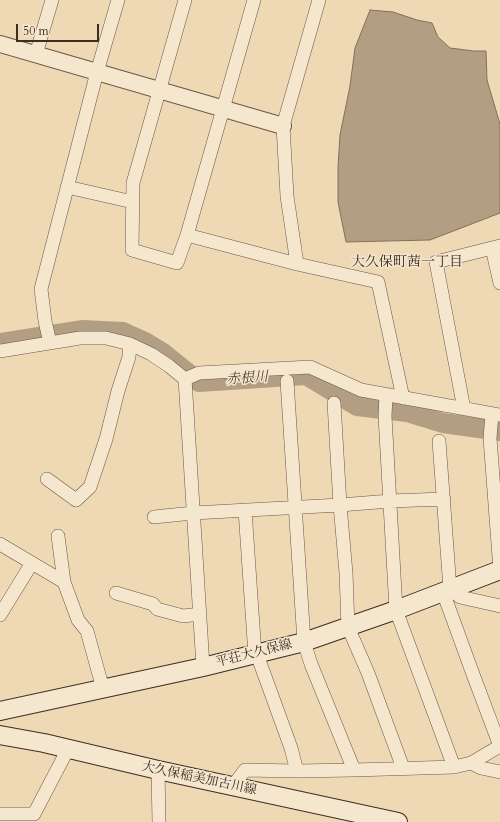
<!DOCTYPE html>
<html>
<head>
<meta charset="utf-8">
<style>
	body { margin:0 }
	#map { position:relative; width:500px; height:822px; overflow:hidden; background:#efd9b4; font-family:Cardo,serif }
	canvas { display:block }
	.scale { position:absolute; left:16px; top:24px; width:83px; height:18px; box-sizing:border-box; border:2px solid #3b2c24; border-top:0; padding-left:5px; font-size:12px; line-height:14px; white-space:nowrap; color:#3b2c24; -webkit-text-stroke:3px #f5e6ce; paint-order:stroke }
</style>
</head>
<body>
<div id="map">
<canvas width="500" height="822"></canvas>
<div class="scale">50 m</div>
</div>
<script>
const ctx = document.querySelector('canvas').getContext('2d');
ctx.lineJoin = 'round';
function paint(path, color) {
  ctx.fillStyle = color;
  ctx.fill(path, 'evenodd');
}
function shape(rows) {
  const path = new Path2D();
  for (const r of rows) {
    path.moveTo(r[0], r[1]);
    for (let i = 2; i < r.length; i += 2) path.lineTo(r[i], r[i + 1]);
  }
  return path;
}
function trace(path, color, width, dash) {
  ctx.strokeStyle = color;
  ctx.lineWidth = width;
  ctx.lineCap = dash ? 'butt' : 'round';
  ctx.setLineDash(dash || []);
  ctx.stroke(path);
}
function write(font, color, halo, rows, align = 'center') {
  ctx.font = font + ' Cardo,"Noto Serif JP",serif';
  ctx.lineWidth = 3;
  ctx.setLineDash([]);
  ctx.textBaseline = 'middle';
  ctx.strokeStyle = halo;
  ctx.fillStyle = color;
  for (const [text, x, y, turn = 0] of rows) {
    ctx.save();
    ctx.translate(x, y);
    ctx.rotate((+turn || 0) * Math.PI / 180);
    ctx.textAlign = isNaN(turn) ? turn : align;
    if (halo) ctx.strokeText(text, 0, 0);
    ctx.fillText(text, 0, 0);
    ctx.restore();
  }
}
const water = shape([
	[370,10,393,12,417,20,432,23,438,37,450,48,474,51,486,51,487,80,500,124,500,213,430,240,346,242,338,202,338,167,340,135,350,86,355,48,370,10]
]);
const river = shape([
	[0,343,83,330,123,332,145,342,163,353,199,382,306,375,357,406,407,412,443,423,500,431]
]);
const minor = shape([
	[185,0,133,183,132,250,177,263,187,235,297,264],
	[319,0,283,126,287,196,297,264,378,282,403,398],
	[36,54,52,0],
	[67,187,133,202],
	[187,235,254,0],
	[492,248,500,283],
	[50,343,45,321,41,289,97,72,118,0],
	[0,351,80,338,106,338,130,344,151,354,169,366,185,379,203,667],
	[185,379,199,373,310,367,361,390,500,415],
	[287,381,304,642,311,664,354,770],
	[386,395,385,416,396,610,454,767],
	[334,403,340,505,346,573,348,627,368,673,403,768],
	[464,409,436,262,500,246],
	[492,414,490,438,500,570],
	[439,441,450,589,460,597,500,606],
	[47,479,76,500,90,487,106,439,118,391,129,357,130,344],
	[245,510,255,655,259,660,291,748,297,771],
	[154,517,193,513,340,505,390,501,444,499],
	[58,536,64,582],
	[0,544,64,582,78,620,87,631,103,689],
	[443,592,474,677,500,746],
	[116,593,153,604,157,609,183,616,200,614],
	[0,615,32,563],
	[471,763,481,768,500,772],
	[158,770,159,822],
	[233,786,245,770,297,771,354,770,454,767,471,763,500,746],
	[0,814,34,814,68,749]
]);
const tertiary = shape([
	[0,44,283,126]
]);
const secondary = shape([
	[0,711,203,667,304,642,396,610,500,570],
	[0,735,44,743,158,770,398,822]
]);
const streetNames = [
	["平荘大久保線",254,654,-14],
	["大久保稲美加古川線",199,779,12]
];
const neighbourhoodNames = [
	["大久保町茜一丁目",407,263]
];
const waterNames = [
	["赤根川",247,379,-4]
];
paint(water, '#b29e83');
trace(water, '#82705d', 1);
trace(river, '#b29e83', 20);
trace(minor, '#685748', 14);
trace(tertiary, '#685748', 18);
trace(secondary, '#3b2c24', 20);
trace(minor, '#f5e6ce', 13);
trace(tertiary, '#f5e6ce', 16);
trace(secondary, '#f5e6ce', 18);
write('13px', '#3b2c24', '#f5e6ce', streetNames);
write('14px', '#3b2c24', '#f5e6ce', neighbourhoodNames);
write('italic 14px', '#59483c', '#f5e6ce', waterNames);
</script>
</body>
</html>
